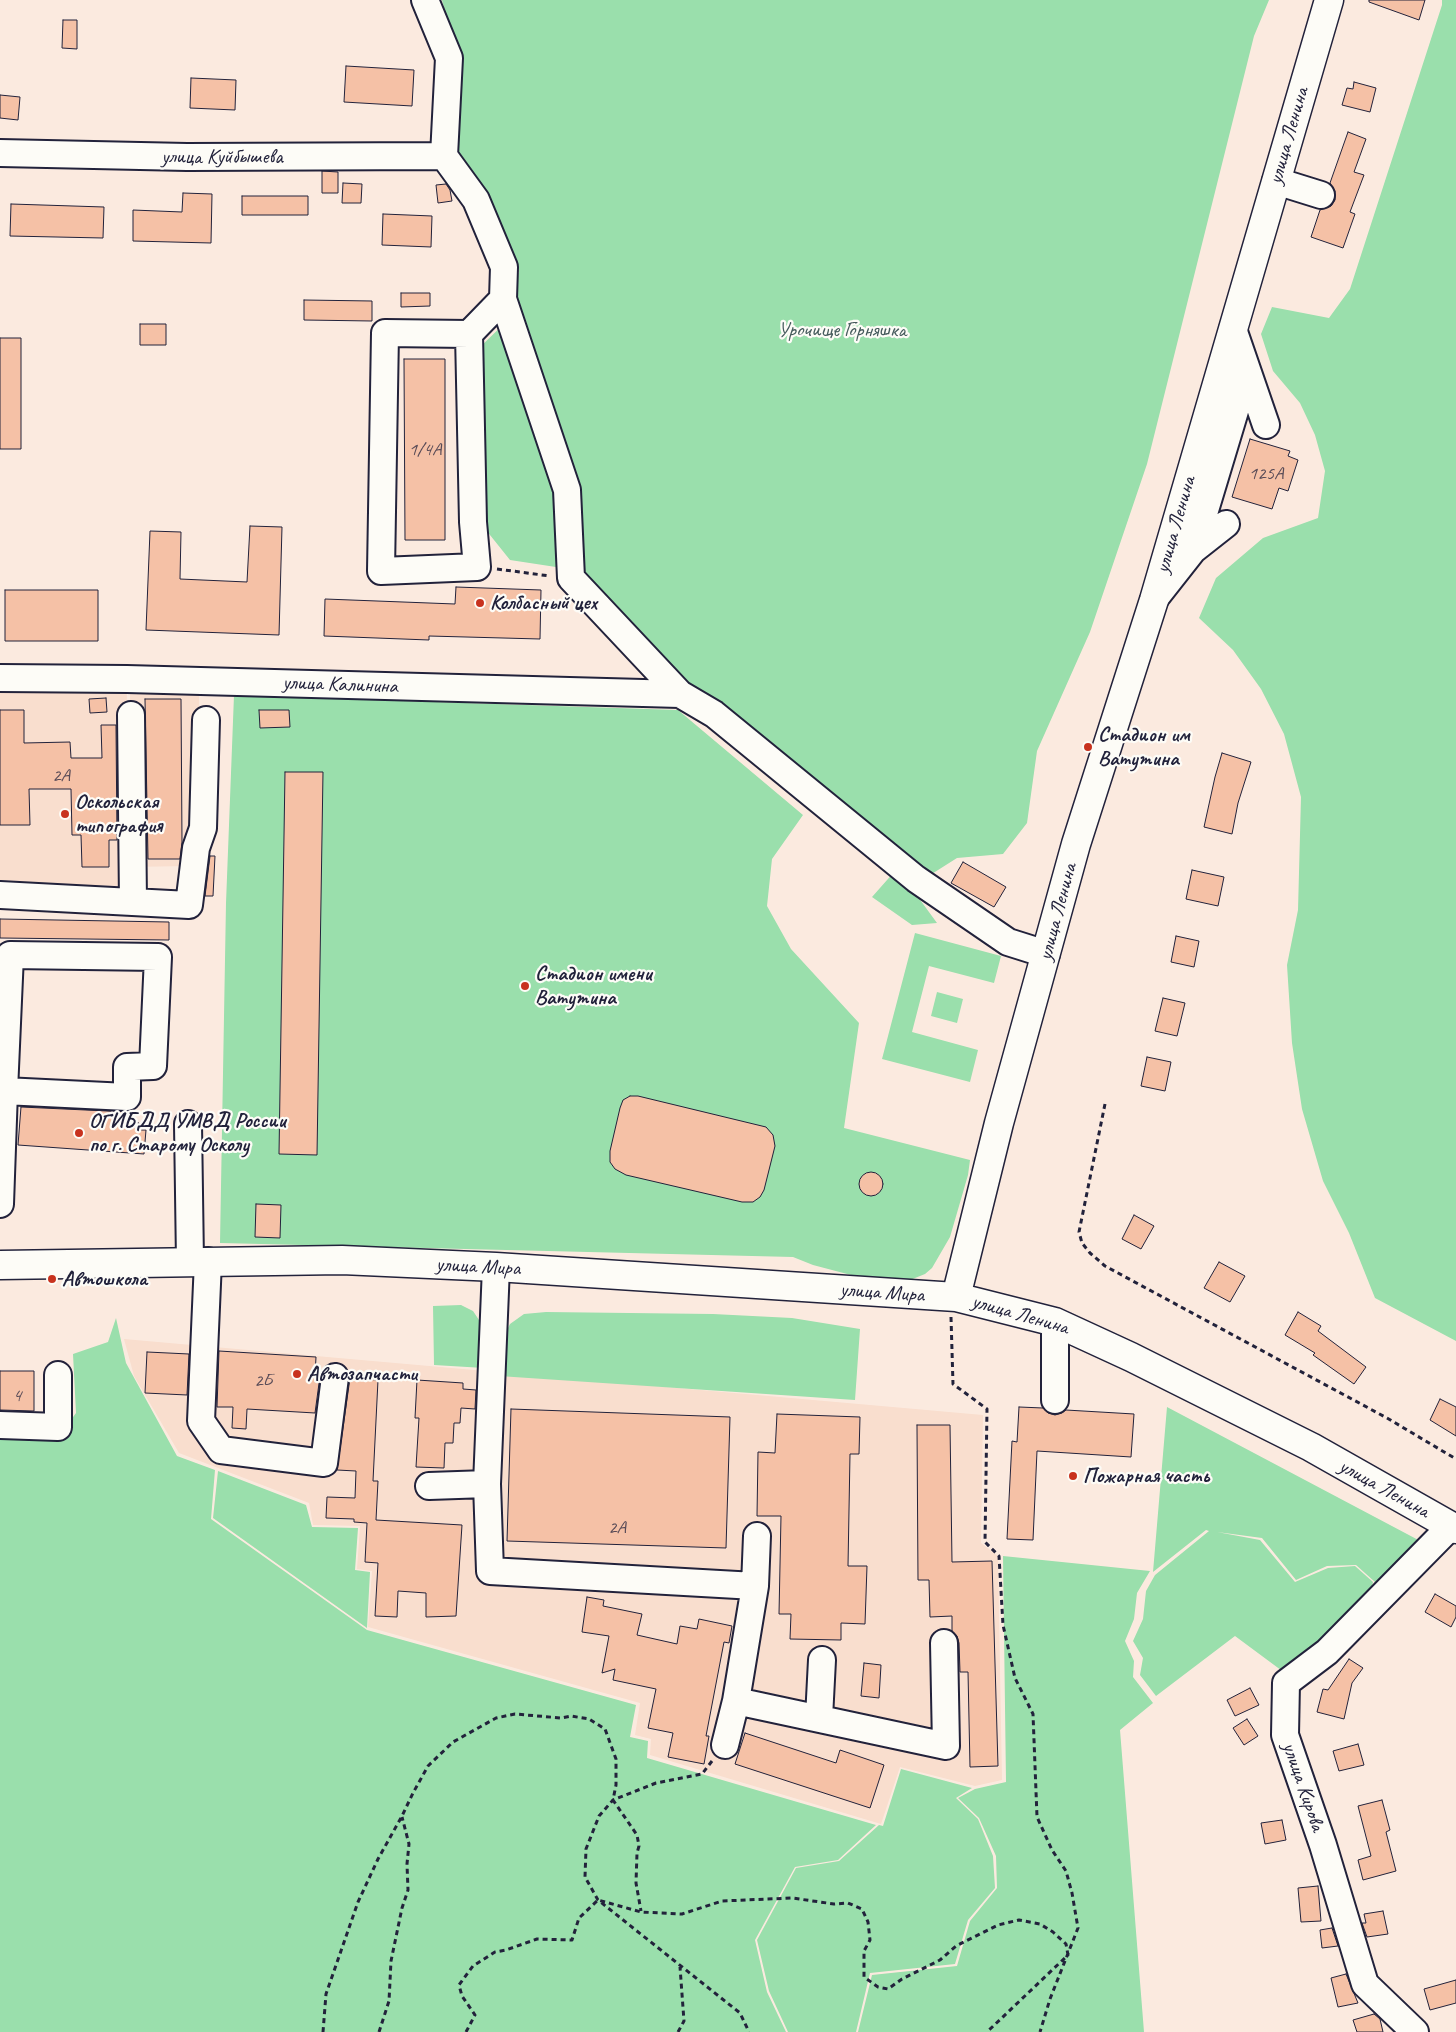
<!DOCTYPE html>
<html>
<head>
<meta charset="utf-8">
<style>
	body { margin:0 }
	canvas { display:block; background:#fbeadf }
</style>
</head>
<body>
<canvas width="1456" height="2032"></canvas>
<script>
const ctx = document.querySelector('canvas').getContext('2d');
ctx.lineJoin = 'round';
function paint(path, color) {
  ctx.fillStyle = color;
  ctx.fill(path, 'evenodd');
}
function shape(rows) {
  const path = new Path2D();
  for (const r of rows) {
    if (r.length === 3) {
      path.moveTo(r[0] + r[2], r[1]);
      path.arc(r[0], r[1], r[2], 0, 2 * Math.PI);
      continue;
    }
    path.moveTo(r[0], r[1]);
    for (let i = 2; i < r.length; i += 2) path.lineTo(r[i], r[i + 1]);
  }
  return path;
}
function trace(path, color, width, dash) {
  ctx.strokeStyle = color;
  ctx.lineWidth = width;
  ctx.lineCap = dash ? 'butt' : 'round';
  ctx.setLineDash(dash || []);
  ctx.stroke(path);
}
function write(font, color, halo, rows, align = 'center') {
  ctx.font = font + ' Caveat,sans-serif';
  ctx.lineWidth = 4.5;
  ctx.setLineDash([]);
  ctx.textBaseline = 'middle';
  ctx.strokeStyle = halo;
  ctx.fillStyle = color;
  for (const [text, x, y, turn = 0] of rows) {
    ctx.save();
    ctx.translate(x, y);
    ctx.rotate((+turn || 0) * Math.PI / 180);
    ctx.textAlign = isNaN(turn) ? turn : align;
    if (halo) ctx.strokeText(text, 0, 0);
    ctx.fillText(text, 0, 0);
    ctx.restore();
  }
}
const built = shape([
	[0,679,127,679,125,886,0,884],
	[130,694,199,695,198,837,189,866,129,867],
	[124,1339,983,1415,981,1543,998,1556,1002,1780,975,1786,900,1767,881,1824,650,1755,651,1739,635,1735,640,1703,368,1627,372,1571,357,1569,360,1526,313,1525,309,1503,179,1453,134,1376]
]);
const green = shape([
	[442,0,1269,0,1254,36,1147,464,1090,632,1037,751,1027,823,1003,854,957,858,927,877,665,668,569,569,510,560,478,520,475,352,513,315,519,269,503,230,457,150,459,67],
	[1442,0,1456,0,1456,1341,1375,1298,1349,1233,1323,1181,1302,1109,1292,1043,1287,965,1298,910,1301,797,1284,734,1261,689,1233,650,1199,618,1216,578,1263,538,1318,518,1325,471,1315,435,1300,403,1273,371,1261,334,1272,307,1329,318,1350,289,1442,5],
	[234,695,375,697,374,700,678,710,803,815,772,859,767,906,791,949,859,1023,844,1128,970,1160,968,1175,950,1237,932,1268,925,1274,910,1280,889,1285,813,1265,793,1257,220,1243,226,903],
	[895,871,918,897,937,923,912,925,872,897],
	[915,933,1001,956,994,983,929,966,912,1032,978,1050,970,1082,882,1059],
	[937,992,963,999,957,1023,931,1016],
	[461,1305,473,1311,483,1326,484,1368,434,1365,433,1306],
	[546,1312,713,1314,792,1318,860,1329,855,1400,499,1376,501,1342,510,1324,524,1314],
	[116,1318,126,1363,177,1456,215,1470,211,1519,367,1630,636,1705,630,1737,648,1741,647,1758,876,1825,838,1860,795,1867,755,1940,767,1992,786,2032,0,2032,0,1435,60,1435,76,1413,73,1354,108,1342],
	[1167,1407,1424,1543,1373,1596,1375,1582,1356,1565,1327,1566,1296,1580,1262,1538,1217,1532,1260,1540,1295,1582,1328,1568,1355,1566,1373,1582,1369,1600,1293,1679,1235,1636,1156,1696,1140,1675,1143,1658,1133,1641,1143,1619,1146,1591,1155,1575,1209,1531,1206,1530,1153,1572],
	[218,1471,306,1505,312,1527,358,1528,355,1570,370,1572,367,1628,213,1518],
	[1003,1556,1150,1571,1137,1593,1134,1619,1125,1641,1134,1661,1133,1677,1153,1703,1120,1730,1144,2032,858,2032,872,1975,957,1966,970,1921,997,1888,996,1856,979,1818,958,1798,975,1789,1006,1782],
	[901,1769,972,1788,956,1798,978,1819,993,1856,995,1888,968,1920,955,1964,870,1973,856,2032,788,2032,769,1991,757,1940,796,1868,839,1861,879,1825,883,1826]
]);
const building = shape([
	[1369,0,1425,0,1419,20,1369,2,1369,0],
	[63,20,77,20,77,49,62,48,63,20],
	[346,66,414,70,412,106,344,102,346,66],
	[191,78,236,80,235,110,190,108,191,78],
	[1354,82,1376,88,1370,112,1342,105,1347,88,1353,89,1354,82],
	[0,95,20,97,18,120,0,118,0,95],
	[1348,132,1366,139,1354,172,1364,175,1350,212,1355,214,1343,248,1311,237,1320,210,1331,206,1335,200,1335,191,1330,183,1348,132],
	[322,171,338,172,338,193,322,193,322,171],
	[343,183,362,184,361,203,342,203,343,183],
	[446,184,450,190,452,201,438,203,436,185,446,184],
	[183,193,212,194,211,243,133,241,133,210,182,212,183,193],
	[242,196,308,196,308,215,242,215,242,196],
	[11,204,104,207,103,238,10,236,11,204],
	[383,214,432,216,431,247,382,245,383,214],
	[401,293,430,293,430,306,401,307,401,293],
	[304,300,372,301,372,321,304,320,304,300],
	[140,324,166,324,166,345,140,345,140,324],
	[0,338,21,338,21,449,0,449,0,338],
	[404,359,445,359,445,540,405,540,404,359],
	[1250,439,1290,451,1288,456,1298,460,1288,491,1279,488,1272,509,1232,497,1250,439],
	[250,526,282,527,279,635,146,630,150,531,181,532,180,579,247,582,250,526],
	[456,587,541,590,540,639,429,636,429,640,324,636,325,599,455,604,456,587],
	[5,590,98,590,98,641,5,641,5,590],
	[106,698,107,712,90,713,89,699,106,698],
	[145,699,181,699,182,842,180,859,148,859,145,699],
	[0,710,24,710,24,743,70,742,71,758,102,758,101,725,116,725,117,840,109,840,109,867,82,867,81,835,72,835,71,789,29,789,30,825,0,825,0,710],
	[259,710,289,710,290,727,260,728,259,710],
	[1222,753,1251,762,1238,803,1232,834,1204,827,1215,777,1222,753],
	[285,772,323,772,317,1155,279,1154,285,772],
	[210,856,215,856,213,896,205,896,210,856],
	[963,862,1006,887,994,907,951,883,963,862],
	[1192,870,1224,877,1218,906,1186,899,1192,870],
	[0,919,169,922,169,940,0,938,0,919],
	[1176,936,1199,941,1194,967,1171,962,1176,936],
	[1163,998,1185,1003,1177,1036,1155,1031,1163,998],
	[1147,1057,1171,1062,1165,1091,1141,1086,1147,1057],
	[630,1096,638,1096,766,1127,773,1135,775,1146,764,1190,760,1197,753,1202,742,1202,626,1175,615,1169,610,1162,610,1151,620,1108,623,1100,630,1096],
	[21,1107,129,1112,129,1122,139,1123,139,1130,146,1130,144,1154,18,1145,21,1107],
	[871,1184,12],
	[256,1204,281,1205,280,1238,255,1237,256,1204],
	[1134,1215,1154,1226,1141,1249,1122,1239,1134,1215],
	[1219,1262,1245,1276,1230,1302,1204,1288,1219,1262],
	[1298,1312,1321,1326,1318,1331,1366,1367,1354,1384,1313,1355,1315,1353,1285,1335,1298,1312],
	[219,1351,316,1357,315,1376,320,1376,315,1413,247,1409,246,1429,232,1428,233,1407,217,1407,219,1351],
	[147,1352,189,1354,187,1395,145,1393,147,1352],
	[0,1371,34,1371,34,1411,0,1410,0,1371],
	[350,1378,378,1380,373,1481,378,1481,376,1520,462,1525,456,1616,426,1617,426,1593,398,1591,397,1617,375,1616,378,1563,365,1562,367,1523,354,1522,354,1519,326,1518,327,1497,355,1498,356,1471,337,1470,350,1378],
	[417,1380,463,1383,463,1389,476,1390,475,1409,461,1408,460,1423,454,1423,453,1443,445,1443,444,1468,416,1467,419,1418,415,1418,417,1380],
	[1440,1399,1456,1407,1456,1436,1430,1420,1440,1399],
	[1019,1407,1043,1408,1048,1413,1055,1415,1062,1413,1066,1410,1134,1414,1131,1457,1037,1451,1033,1540,1007,1539,1012,1441,1017,1442,1019,1407],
	[511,1409,730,1417,726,1548,507,1541,511,1409],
	[777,1414,860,1417,859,1454,850,1454,848,1566,867,1566,865,1624,841,1623,841,1640,790,1639,791,1614,779,1614,781,1516,757,1516,758,1452,775,1453,777,1414],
	[917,1425,950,1425,952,1562,992,1561,998,1766,970,1767,968,1672,960,1672,959,1643,957,1636,952,1631,952,1616,930,1617,929,1580,918,1580,917,1425],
	[1435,1594,1456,1606,1456,1617,1451,1627,1425,1612,1435,1594],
	[587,1597,604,1600,603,1606,642,1614,637,1635,677,1644,680,1626,697,1629,699,1619,732,1626,729,1643,724,1642,706,1736,709,1736,704,1764,668,1757,673,1733,648,1728,656,1689,613,1680,615,1669,602,1673,609,1636,582,1632,587,1597],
	[1349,1659,1363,1668,1352,1683,1344,1719,1317,1712,1323,1689,1328,1690,1349,1659],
	[864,1663,881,1665,879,1698,861,1696,864,1663],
	[1250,1688,1259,1705,1235,1716,1227,1700,1250,1688],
	[1247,1719,1258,1736,1244,1745,1233,1728,1247,1719],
	[745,1733,836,1763,840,1750,884,1765,870,1808,735,1764,745,1733],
	[1358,1744,1364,1765,1339,1771,1333,1751,1358,1744],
	[1382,1800,1390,1830,1386,1832,1396,1871,1363,1880,1358,1860,1371,1856,1358,1806,1382,1800],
	[1282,1820,1286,1840,1265,1844,1261,1823,1282,1820],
	[1318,1886,1321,1921,1301,1922,1298,1888,1318,1886],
	[1383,1911,1388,1934,1367,1937,1362,1923,1366,1923,1364,1914,1383,1911],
	[1332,1928,1338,1946,1322,1948,1320,1930,1332,1928],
	[1346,1974,1358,2003,1338,2007,1331,1978,1346,1974],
	[1456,1980,1456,2003,1430,2010,1424,1989,1456,1980],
	[1374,2014,1380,2019,1383,2032,1357,2032,1353,2020,1374,2014]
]);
const path = shape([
	[497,569,550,576],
	[1105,1104,1079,1232,1082,1243,1090,1253,1105,1266,1387,1418,1456,1459],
	[951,1317,953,1384,987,1409,985,1542,999,1556,1003,1625,1015,1678,1033,1714,1037,1817,1052,1850,1066,1871,1072,1893,1078,1928,1050,1999,1040,2032],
	[712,1761,702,1774,656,1783,613,1800,599,1816,586,1849,585,1877,598,1900,740,2013,749,2032],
	[323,2032,326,1994,358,1902,378,1859,402,1816,413,1793,428,1766,453,1742,496,1718,515,1714,561,1718,571,1716,589,1719,605,1729,616,1759,616,1785,613,1800,637,1835,639,1846,637,1853,636,1883,641,1911],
	[379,2032,389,2001,391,1961,402,1908,408,1890,407,1864,409,1844,402,1817],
	[466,2032,475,2015,462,1996,459,1985,473,1966,495,1952,506,1950,537,1939,572,1940,579,1918,598,1900,641,1912,682,1914,722,1901,792,1898,834,1904,848,1903,862,1909,868,1922,870,1940,864,1951,864,1977,878,1987,888,1989,902,1979,940,1960,956,1946,998,1925,1019,1920,1040,1924,1053,1932,1066,1944,1068,1955,987,2032],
	[678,2032,684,2021,680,1967]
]);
const minor = shape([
	[425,0,449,58,444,156],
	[0,153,187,157,444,156],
	[444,156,476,200,504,267,503,299,469,334,385,333,381,571,477,567,473,522,469,334],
	[1276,181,1321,195],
	[503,299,567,490,571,578,680,694,714,714,916,879,1008,942,1046,954],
	[1233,329,1266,425],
	[1193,550,1247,371],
	[1156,597,1193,550,1226,524],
	[0,678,127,679,680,694],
	[131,715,133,902],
	[0,895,189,905,196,848,203,828,206,720],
	[188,1124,190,1262],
	[0,1204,4,1091,10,955,158,957,153,1066,127,1067,127,1097,4,1091],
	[208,1261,201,1421,221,1450,324,1463,335,1377],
	[496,1267,487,1484,490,1571,755,1586,757,1536],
	[1055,1322,1055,1400],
	[0,1425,58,1427,58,1375],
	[429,1486,487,1484],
	[736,1701,946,1746,944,1643],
	[819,1718,822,1660],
	[725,1745,736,1701,755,1586],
	[1415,2032,1365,1984,1323,1845,1285,1735,1286,1683,1327,1652,1451,1526]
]);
const major = shape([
	[0,1265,342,1260,496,1267,956,1297,1055,1322,1131,1357,1311,1447,1456,1529],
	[956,1297,999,1123,1076,844,1154,600,1329,0]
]);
const markers = [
	[480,603,5,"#c8321e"],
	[1088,747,5,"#c8321e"],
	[65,814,5,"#c8321e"],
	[525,986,5,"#c8321e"],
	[79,1133,5,"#c8321e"],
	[52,1279,5,"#c8321e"],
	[297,1374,5,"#c8321e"],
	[1073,1476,5,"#c8321e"]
];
const numberNames = [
	["1/4А",425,450],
	["125А",1266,474],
	["2А",61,776],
	["2Б",263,1381],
	["4",17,1396],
	["2А",617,1528]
];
const streetNames = [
	["улица Ленина",1289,136,-74],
	["улица Куйбышева",222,157],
	["улица Ленина",1176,525,-74],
	["улица Калинина",340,685,2],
	["улица Ленина",1058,912,-75],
	["улица Мира",478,1267,3],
	["улица Мира",882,1293,4],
	["улица Ленина",1020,1315,16],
	["улица Ленина",1384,1489,29],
	["улица Кирова",1303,1787,71]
];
const parkNames = [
	["Урочище Горняшка",842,330]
];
const poiNames = [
	["Колбасный цех",490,603],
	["Стадион им",1098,735],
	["Ватутина",1098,759],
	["Оскольская",75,802],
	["типография",75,826],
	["Стадион имени",535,974],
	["Ватутина",535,998],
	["ОГИБДД УМВД России",89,1121],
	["по г. Старому Осколу",89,1145],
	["Автошкола",62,1279],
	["Автозапчасти",307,1374],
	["Пожарная часть",1083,1476]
];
paint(built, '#f9dece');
paint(green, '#9adfac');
paint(building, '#f5c1a6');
trace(building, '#22223b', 1);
trace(minor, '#22223b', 30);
trace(major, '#22223b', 31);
trace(path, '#22223b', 3, [5, 4]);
trace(minor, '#fdfcf7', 26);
trace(major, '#fdfcf7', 28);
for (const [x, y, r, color] of markers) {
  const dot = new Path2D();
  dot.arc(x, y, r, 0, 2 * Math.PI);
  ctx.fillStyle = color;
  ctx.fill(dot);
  trace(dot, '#fdfcf7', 2);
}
write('19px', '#574a56', null, numberNames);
write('21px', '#22223b', '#fdfcf7', streetNames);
write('21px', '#465b5d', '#fdfcf7', parkNames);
write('bold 21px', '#22223b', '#fdfcf7', poiNames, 'left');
</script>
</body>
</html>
